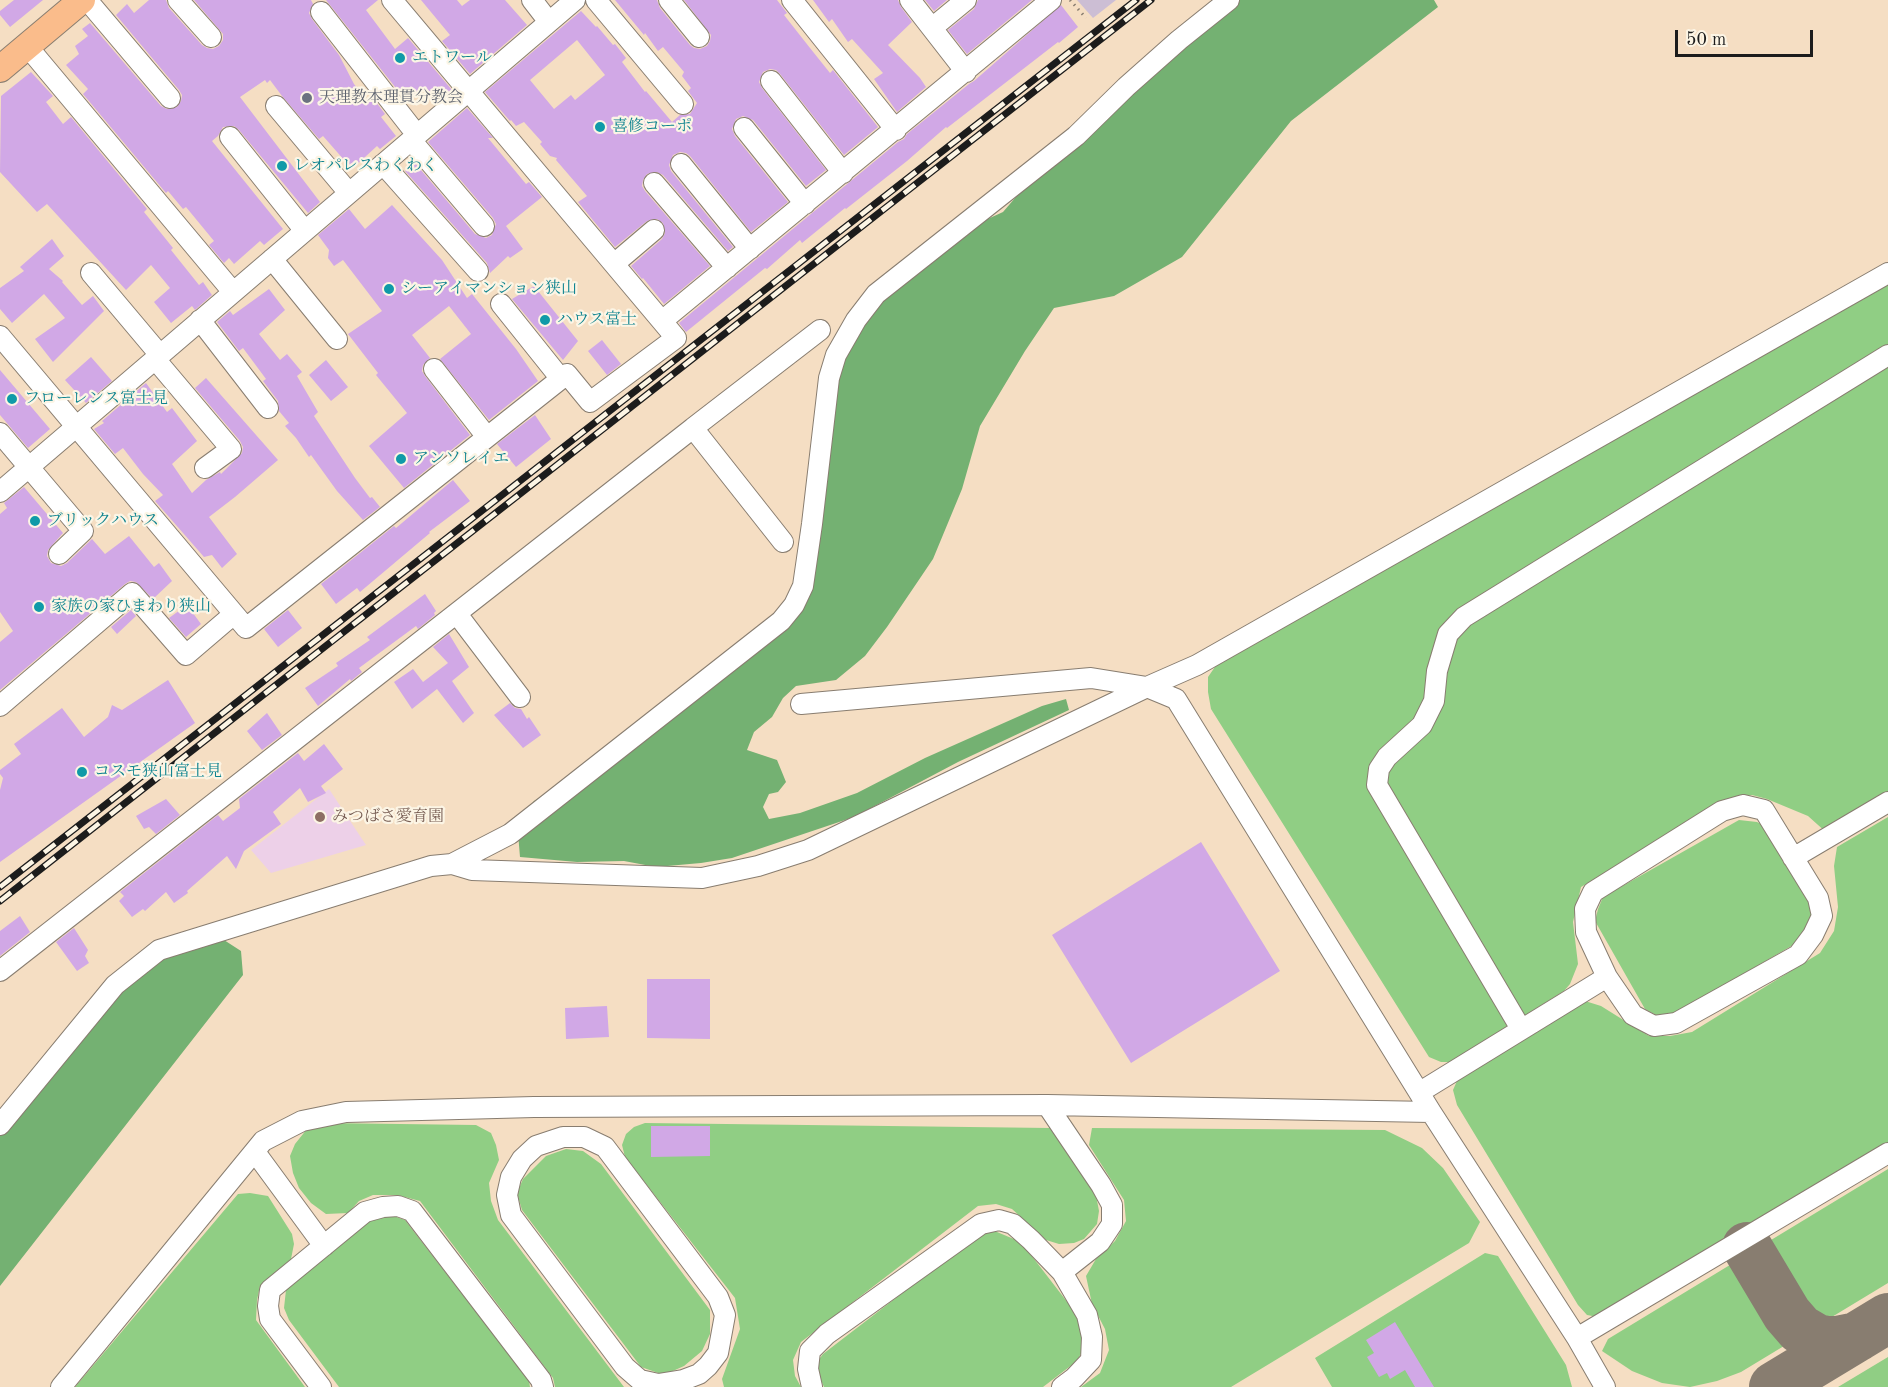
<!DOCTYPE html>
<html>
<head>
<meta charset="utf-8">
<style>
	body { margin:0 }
	#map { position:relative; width:1888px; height:1387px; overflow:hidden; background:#f5dec3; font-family:"Old Standard TT",serif }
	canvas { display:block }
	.scale { position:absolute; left:1675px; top:30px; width:138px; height:27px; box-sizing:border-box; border:3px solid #1c1c1c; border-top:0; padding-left:8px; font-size:18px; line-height:21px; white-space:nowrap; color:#1c1c1c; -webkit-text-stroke:4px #fcf5e5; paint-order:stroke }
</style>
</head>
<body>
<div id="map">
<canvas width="1888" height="1387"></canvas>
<div class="scale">50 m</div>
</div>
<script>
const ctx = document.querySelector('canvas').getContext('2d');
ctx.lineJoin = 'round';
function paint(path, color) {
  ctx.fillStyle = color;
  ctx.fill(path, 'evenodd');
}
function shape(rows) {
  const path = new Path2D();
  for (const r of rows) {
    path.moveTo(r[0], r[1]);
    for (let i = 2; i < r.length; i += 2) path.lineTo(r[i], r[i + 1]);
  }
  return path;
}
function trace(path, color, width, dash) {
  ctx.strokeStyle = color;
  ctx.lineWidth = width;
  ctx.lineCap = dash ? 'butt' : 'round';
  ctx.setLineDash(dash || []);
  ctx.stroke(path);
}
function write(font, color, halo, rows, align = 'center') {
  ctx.font = font + ' "Old Standard TT","Noto Serif JP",serif';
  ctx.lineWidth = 4.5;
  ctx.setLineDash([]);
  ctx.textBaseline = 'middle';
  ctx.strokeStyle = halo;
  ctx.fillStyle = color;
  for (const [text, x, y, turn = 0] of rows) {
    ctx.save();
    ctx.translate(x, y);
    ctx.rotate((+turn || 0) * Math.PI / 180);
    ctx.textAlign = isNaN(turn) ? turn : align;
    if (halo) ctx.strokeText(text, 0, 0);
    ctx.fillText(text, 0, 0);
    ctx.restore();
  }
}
const built = shape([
	[329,789,366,845,271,873,251,850]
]);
const industrial = shape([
	[1077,0,1116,0,1093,18]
]);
const green = shape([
	[1888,265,1888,796,1827,833,1808,816,1767,799,1752,795,1732,799,1581,887,1573,922,1578,964,1570,984,1564,991,1451,1062,1441,1062,1429,1057,1211,709,1208,692,1208,677,1217,664],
	[1888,817,1888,1143,1598,1317,1587,1315,1578,1305,1457,1105,1453,1090,1460,1074,1585,1001,1601,1006,1649,1036,1670,1036,1692,1032,1820,953,1834,931,1838,907,1834,866,1837,847],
	[1739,820,1757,822,1767,827,1814,907,1814,920,1800,941,1671,1016,1658,1016,1645,1009,1595,921,1598,909,1603,897],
	[324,1123,476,1125,491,1133,496,1145,499,1160,489,1183,491,1201,498,1220,624,1387,555,1387,553,1378,420,1201,397,1195,373,1195,359,1201,348,1213,326,1214,311,1203,299,1188,293,1173,290,1156,295,1144,307,1129],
	[645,1123,1050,1128,1089,1182,1096,1195,1099,1211,1097,1224,1084,1239,1074,1243,1059,1244,1046,1240,1012,1209,996,1204,978,1206,801,1342,793,1360,795,1376,801,1387,724,1387,722,1379,740,1329,735,1298,625,1157,622,1145,626,1134,634,1127],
	[1092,1128,1385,1130,1422,1148,1443,1168,1480,1222,1469,1243,1231,1387,1081,1387,1100,1373,1109,1350,1105,1329,1092,1304,1086,1276,1096,1259,1115,1241,1126,1221,1124,1200,1089,1145],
	[566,1149,583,1151,601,1164,710,1310,710,1334,702,1351,684,1366,664,1375,641,1367,522,1210,517,1193,523,1179,546,1156],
	[1888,1169,1888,1283,1741,1372,1717,1381,1690,1387,1662,1383,1632,1371,1602,1351,1608,1339],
	[250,1193,268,1196,292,1234,294,1244,291,1259,260,1286,257,1300,256,1320,305,1387,75,1387,238,1194],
	[391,1215,405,1220,529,1381,530,1387,339,1387,289,1320,284,1308,286,1290,296,1277,373,1219],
	[983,1231,997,1232,1021,1242,1078,1316,1087,1342,1077,1361,1043,1387,824,1387,819,1376,817,1362,823,1354],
	[1485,1253,1498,1256,1566,1365,1572,1387,1332,1387,1315,1358],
	[1888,1357,1888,1387,1838,1387]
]);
const forest = shape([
	[1230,0,1434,0,1438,7,1291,121,1182,257,1114,296,1054,308,1025,351,980,426,962,489,933,559,887,627,865,656,836,680,796,686,783,698,772,717,754,732,747,750,777,760,786,782,778,792,769,794,763,807,769,819,800,813,857,793,925,758,1042,706,1066,699,1069,710,958,762,854,817,732,858,701,863,656,867,624,861,577,862,520,857,517,821,534,801,569,779,781,621,805,567,844,341,876,294,946,238,1003,212,1052,155],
	[224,940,241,951,243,975,0,1286,0,1136,118,992,163,956]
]);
const taxiway = shape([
	[1747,1247,1787,1314,1800,1329,1817,1339,1827,1341,1837,1341,1857,1337],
	[1774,1387,1888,1318]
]);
const building = shape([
	[14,0,43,0,10,27,0,15,0,11],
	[149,0,166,0,169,8,202,45,207,48,213,49,219,46,223,40,223,34,194,0,311,0,313,4,309,13,312,19,339,55,354,84,368,102,373,98,385,114,381,117,396,136,380,149,377,146,352,169,323,136,319,139,282,96,270,80,267,83,265,80,240,97,320,202,308,213,239,130,234,126,223,127,218,136,212,141,283,229,264,245,260,241,234,264,229,258,224,263,209,245,214,241,186,207,183,209,168,191,166,193,83,94,88,89,66,65,79,54,75,46,88,36,82,29,90,23,161,106,167,109,177,107,181,101,182,95,179,90,116,15,127,4,134,13],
	[326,0,378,0,366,10,395,49,408,38,452,90,438,102,426,88,407,102],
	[421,0,457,0,462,6,470,0,505,0,527,25,470,74,442,41,450,35],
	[615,0,657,0,660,8,690,45,694,48,700,49,707,46,710,41,711,35,684,0,777,0,787,13,784,15,810,48,830,73,833,70,878,127,844,155,780,74,776,70,770,69,763,72,759,82,762,88,826,170,806,186,753,120,743,116,736,119,732,129,735,136,788,202,751,232,690,156,686,153,680,152,673,155,669,165,671,171,733,247,728,251,663,175,657,172,647,174,643,180,642,186,645,191,710,266,664,304,643,278,642,279,631,266,662,239,665,233,663,223,657,219,647,221,615,247,578,202,587,196,556,160,557,158,550,156,540,144,542,142,524,122,516,126,511,120,510,121,485,92,581,11,596,27,597,26,613,45,615,44,626,58,622,62,645,92,646,91,672,122,680,115,690,114,697,103,688,91,691,88,682,76,684,72,663,47,658,51,645,33,644,35],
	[577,40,605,75,575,100,571,95,554,109,530,80],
	[813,0,898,0,901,7,912,22,888,45,920,78,926,87,897,112,874,79,883,73,852,39,848,42,832,19,829,22],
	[925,0,947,0,934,11],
	[978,0,1032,0,967,54,948,30,974,9],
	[1061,5,1078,27,1059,43,1058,42,947,128,946,127,907,161,846,209,845,208,802,243,800,240,767,269,765,268,686,332,679,323,898,142,904,139,907,134,969,84,974,81],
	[31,72,53,96,46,102,63,124,71,117,147,209,144,212,173,248,171,250,199,285,203,282,212,295,195,310,192,306,171,323,154,302,170,288,151,265,126,290,47,204,37,212,0,172,1,96],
	[467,108,493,138,488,138,526,184,529,182,542,197,506,226,523,249,510,258,508,256,490,273,487,263,405,171,415,163,475,234,486,238,492,235,496,224,493,218,428,142],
	[392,205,442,260,467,298,472,294,516,349,538,381,489,420,440,359,471,334,449,306,412,335,430,358,423,365,422,371,425,376,470,435,404,488,369,446,407,413,376,375,378,373,348,334,382,311,343,260,334,266,328,258,329,250,318,235,349,209,365,229],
	[52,239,64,256,49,269,63,281,62,282,82,305,93,296,104,311,53,362,35,339,65,318,44,294,12,323,0,309,0,288,24,271,20,267],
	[534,286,578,341,563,360,512,299],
	[269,289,285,310,259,334,280,360,287,354,302,372,297,376,318,412,314,416,355,478,370,498,372,497,380,507,363,520,337,491,311,455,309,457,296,438,285,426,289,423,279,411,278,401,263,381,266,379,243,348,239,351,217,322,230,311,233,315],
	[602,340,621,364,607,375,588,351],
	[91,357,112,381,86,403,65,380],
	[326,360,348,387,331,401,309,375],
	[0,370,50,429,28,448,0,415],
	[206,378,278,460,235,497,209,517,237,554,222,568,212,555,204,557,155,501,163,495,143,474,123,448,115,454,94,429,104,423,102,421,146,383,167,412,172,408,197,441,172,464,192,493,206,480,220,472,221,474,242,453,243,447,240,441,195,388],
	[535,415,551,439,516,467,497,444],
	[453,480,470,501,429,532,430,533,360,592,357,588,336,604,321,584,394,526,396,528],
	[24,487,63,533,48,550,47,556,51,563,61,566,67,563,92,539,105,554,129,536,154,567,159,563,172,581,153,599,136,582,130,581,125,584,0,690,0,642,13,631,0,612,0,514,7,508,4,503],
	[425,594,436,611,434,613,435,615,418,629,416,626,359,668,362,672,351,681,350,679,318,706,305,688,338,666,336,663,370,640,367,637],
	[187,605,201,624,186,637,169,618],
	[131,610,136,616,117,634,111,627],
	[288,610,302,628,278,647,264,629],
	[449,634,469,667,452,681,474,713,463,723,437,689,412,709,394,682,413,669,423,682,448,663,433,647],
	[168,680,195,723,0,862,0,790,3,778,0,774,0,770,21,754,14,744,62,708,84,737,108,717,112,705,122,710],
	[510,703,515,708,521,709,527,719,529,717,541,735,523,748,494,715],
	[267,713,282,735,262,750,247,731],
	[324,744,343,769,321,786,326,793,308,802,300,788,273,812,281,824,244,851,236,869,227,856,187,891,188,893,174,903,166,892,145,911,143,909,132,917,119,901,124,896,120,892,218,815,223,821,240,808,239,799,298,753,304,761],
	[166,799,180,815,156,834,149,827,144,829,136,816],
	[1201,842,1280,971,1131,1063,1052,935],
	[20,916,30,932,0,956,0,931],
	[74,928,88,950,85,956,89,963,77,971,56,942],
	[647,979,710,979,710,1039,647,1038],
	[607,1006,609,1037,566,1039,565,1008],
	[651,1126,710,1126,710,1156,651,1157],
	[1395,1322,1434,1387,1415,1387,1405,1370,1390,1379,1387,1373,1379,1377,1367,1357,1374,1353,1366,1340]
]);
const path = shape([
	[1070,0,1086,18]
]);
const minor = shape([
	[87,0,170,98],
	[178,0,211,37],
	[532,0,549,22],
	[596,0,683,104],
	[669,0,699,37],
	[792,0,896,130],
	[910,0,966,72],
	[321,12,417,135],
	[932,28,966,0],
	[27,46,233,292],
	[771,81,843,173],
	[276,106,349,193],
	[744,128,805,204],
	[230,137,305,231],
	[411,140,484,226],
	[383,164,478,271],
	[681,164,750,249],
	[654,183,727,268],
	[272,259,337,339],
	[614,264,654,230],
	[91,273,160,355],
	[501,304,561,379],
	[200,320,268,408],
	[662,321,1051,0],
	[0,336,246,628,567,374,590,402,676,338,392,0],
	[155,359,231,449,205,468],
	[434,369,487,437],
	[693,428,820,330],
	[0,433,83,531,59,554],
	[0,492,575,0],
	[457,614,520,697],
	[801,704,1091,678,1147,687,1176,699,1431,1112,1577,1338,1605,1387],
	[0,706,132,593,186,655,234,614],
	[1743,805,1764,810,1818,898,1822,916,1813,935,1798,955,1676,1023,1654,1026,1633,1015,1607,977,1586,932,1585,909,1593,892,1722,811,1743,805],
	[1793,858,1888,802],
	[452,864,510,834,781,621,794,605,803,586,812,524,829,378,836,355,856,320,876,294,1076,136,1126,87,1179,40,1229,0],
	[0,971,693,428,783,542],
	[1521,1029,1377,785,1379,769,1387,757,1422,725,1434,701,1437,671,1448,634,1464,617,1888,355],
	[1420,1092,1607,977],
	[1047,1105,1101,1185,1112,1205,1112,1224,1100,1242,1062,1272],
	[0,1125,115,985,159,950,431,866,452,864,472,870,702,878,758,866,808,850,1147,687,1197,665,1888,273],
	[563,1137,584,1137,605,1147,718,1297,725,1315,718,1353,708,1366,699,1374,683,1380,658,1384,640,1380,625,1367,511,1215,507,1195,511,1177,522,1159,536,1146,563,1137],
	[255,1152,324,1246],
	[1577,1338,1888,1153],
	[61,1387,263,1141,302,1121,346,1112,534,1107,1047,1105,1431,1112],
	[321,1387,270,1319,268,1306,270,1290,365,1212,383,1207,398,1206,412,1211,541,1380,543,1387],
	[812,1387,808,1369,810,1351,827,1334,981,1224,999,1220,1013,1224,1031,1240,1062,1272,1087,1315,1092,1337,1091,1360,1074,1378,1062,1387]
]);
const major = shape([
	[0,69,82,0]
]);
const rail = shape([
	[0,887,1136,0],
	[0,901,1151,0]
]);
const markers = [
	[400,58,6,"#0f9aa8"],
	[307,98,6,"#6b7280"],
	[600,127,6,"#0f9aa8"],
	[282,166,6,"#0f9aa8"],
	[389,289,6,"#0f9aa8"],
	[545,320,6,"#0f9aa8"],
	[12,399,6,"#0f9aa8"],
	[401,459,6,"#0f9aa8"],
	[35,521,6,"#0f9aa8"],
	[39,607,6,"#0f9aa8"],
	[82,772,6,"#0f9aa8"],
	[320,817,6,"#8d6e63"]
];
const cultureNames = [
	["エトワール",412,58],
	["喜修コーポ",612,127],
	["レオパレスわくわく",294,166],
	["シーアイマンション狭山",401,289],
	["ハウス富士",557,320],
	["フローレンス富士見",24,399],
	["アンソレイエ",413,459],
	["ブリックハウス",47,521],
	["家族の家ひまわり狭山",51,607],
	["コスモ狭山富士見",94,772]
];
const worshipNames = [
	["天理教本理貫分教会",319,98]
];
const educationNames = [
	["みつばさ愛育園",332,817]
];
paint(built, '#edd0e8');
paint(industrial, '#ccbed4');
paint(green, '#90ce84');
paint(forest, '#74b172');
trace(taxiway, '#887d70', 50);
paint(building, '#d1a8e6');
trace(minor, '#887d70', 22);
trace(major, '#887d70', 28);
trace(path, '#887d70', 3, [1.5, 4.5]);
trace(minor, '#fff', 20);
trace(major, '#fabc8b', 26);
trace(rail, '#1c1c1c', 7);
trace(rail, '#fcf5e5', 4.5, [14]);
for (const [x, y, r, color] of markers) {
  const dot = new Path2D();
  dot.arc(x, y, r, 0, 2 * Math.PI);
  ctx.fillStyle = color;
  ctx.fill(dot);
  trace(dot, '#fcf5e5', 2);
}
write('16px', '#0d838f', '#fcf5e5', cultureNames, 'left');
write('16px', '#5b616d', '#fcf5e5', worshipNames, 'left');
write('16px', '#785e54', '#fcf5e5', educationNames, 'left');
</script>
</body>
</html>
